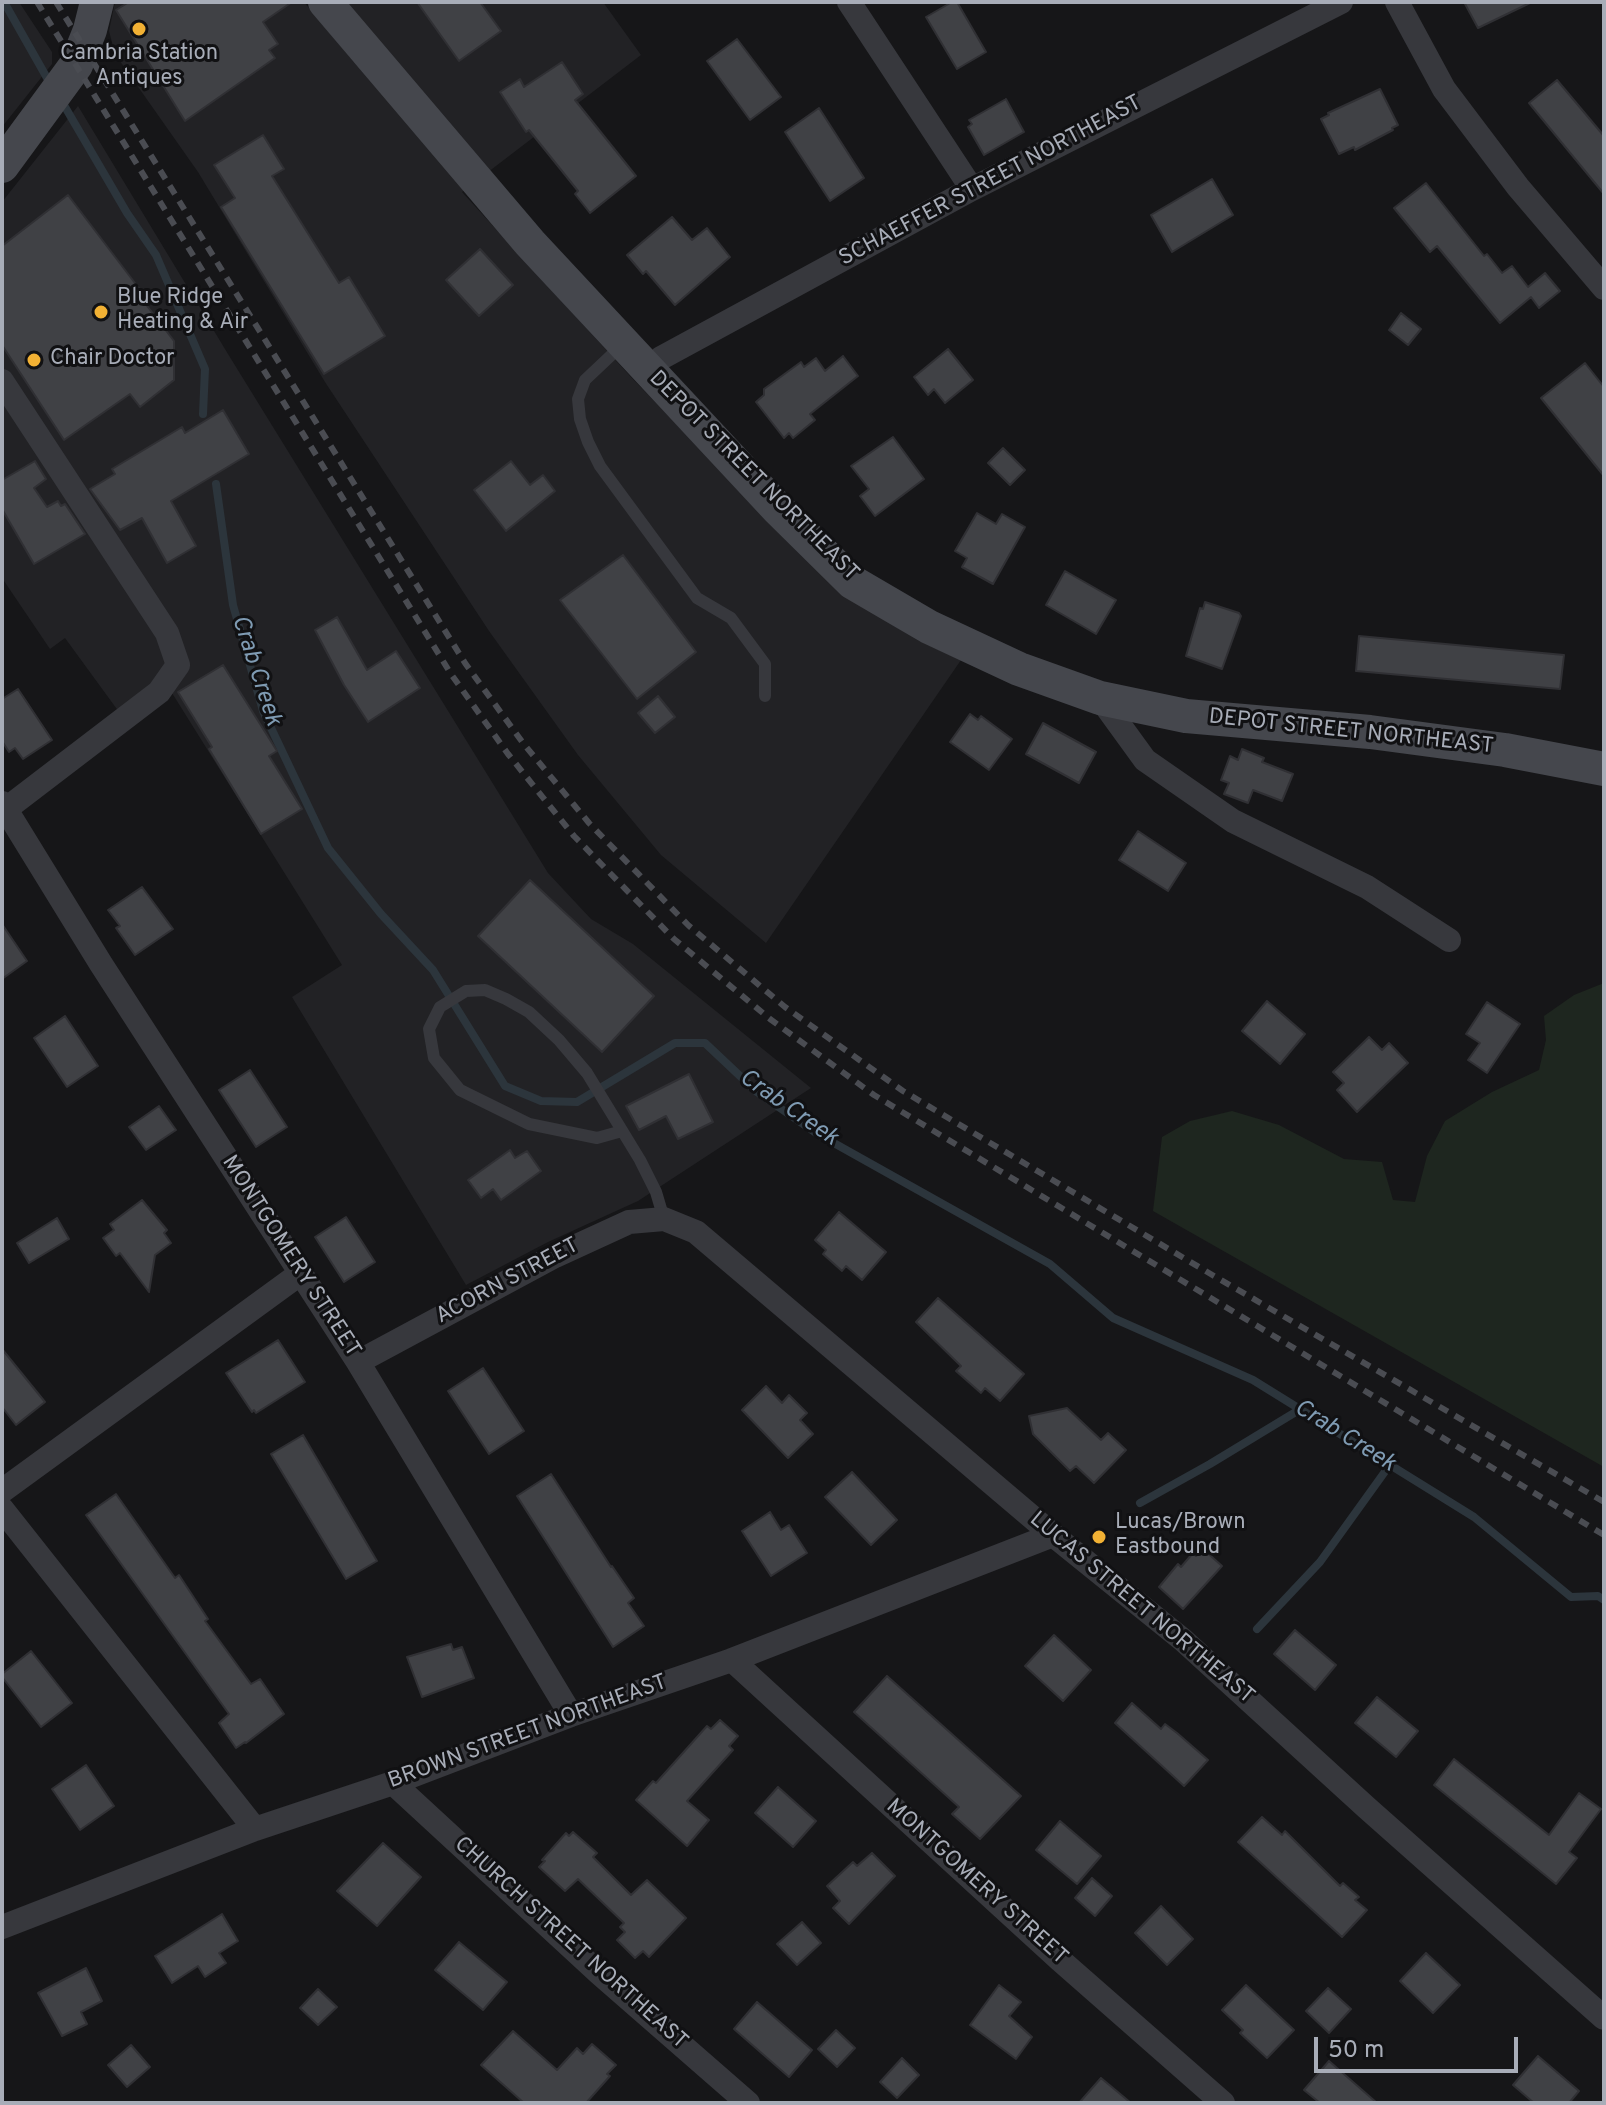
<!DOCTYPE html>
<html>
<head>
<meta charset="utf-8">
<style>
	body { margin:0 }
	#map { position:relative; width:1606px; height:2105px; overflow:hidden; background:#161618; font-family:Overpass,sans-serif }
	canvas { display:block }
	.frame { position:absolute; inset:0; border:4px solid #a8adb8; pointer-events:none }
	.scale { position:absolute; left:1314px; top:2037px; width:204px; height:36px; box-sizing:border-box; border:4px solid #a8adb8; border-top:0; padding-left:10px; font-size:24px; line-height:28px; white-space:nowrap; color:#a8adb8; -webkit-text-stroke:6px #111113; paint-order:stroke }
</style>
</head>
<body>
<div id="map">
<canvas width="1606" height="2105"></canvas>
<div class="frame"></div>
<div class="scale">50 m</div>
</div>
<script>
const ctx = document.querySelector('canvas').getContext('2d');
ctx.lineJoin = 'round';
function paint(path, color) {
  ctx.fillStyle = color;
  ctx.fill(path, 'evenodd');
}
function shape(rows) {
  const path = new Path2D();
  for (const r of rows) {
    path.moveTo(r[0], r[1]);
    for (let i = 2; i < r.length; i += 2) path.lineTo(r[i], r[i + 1]);
  }
  return path;
}
function trace(path, color, width, dash) {
  ctx.strokeStyle = color;
  ctx.lineWidth = width;
  ctx.lineCap = dash ? 'butt' : 'round';
  ctx.setLineDash(dash || []);
  ctx.stroke(path);
}
function write(font, color, halo, rows, align = 'center') {
  ctx.font = font + ' Overpass,sans-serif';
  ctx.lineWidth = 6;
  ctx.setLineDash([]);
  ctx.textBaseline = 'middle';
  ctx.strokeStyle = halo;
  ctx.fillStyle = color;
  for (const [text, x, y, turn = 0] of rows) {
    ctx.save();
    ctx.translate(x, y);
    ctx.rotate((+turn || 0) * Math.PI / 180);
    ctx.textAlign = isNaN(turn) ? turn : align;
    if (halo) ctx.strokeText(text, 0, 0);
    ctx.fillText(text, 0, 0);
    ctx.restore();
  }
}
const built = shape([
	[2,2,19,2,52,52,52,64,2,127],
	[115,2,304,2,354,62,346,2,603,2,641,55,462,192,631,377,770,521,854,601,919,641,961,660,766,943,661,855,578,755,489,631,325,382,198,172,115,54,109,31],
	[78,106,228,354,548,873,591,919,633,944,811,1088,638,1201,548,1242,466,1285,292,997,342,965,162,677,119,712,65,638,50,649,2,578,2,202]
]);
const green = shape([
	[1604,983,1604,1467,1153,1211,1162,1137,1190,1121,1232,1111,1279,1125,1344,1159,1382,1162,1393,1200,1415,1202,1427,1156,1445,1121,1492,1092,1539,1070,1546,1040,1544,1016,1574,995]
]);
const stream = shape([
	[4,2,51,85],
	[61,100,127,213,156,255,205,369,203,414],
	[216,484,233,605,263,711,328,848,381,914,433,970,505,1086,541,1101,577,1102,675,1043,705,1043,757,1092,816,1133,1050,1264,1113,1318,1253,1380,1474,1517,1571,1597,1598,1596,1604,1600],
	[1140,1503,1210,1464,1299,1410],
	[1257,1629,1320,1562,1389,1466]
]);
const building = shape([
	[129,2,292,2,263,22,278,44,269,50,275,58,185,121,116,10,129,2],
	[417,2,480,2,501,31,459,61,417,2],
	[952,2,957,2,986,52,957,69,926,17,952,2],
	[1464,2,1532,2,1478,28,1464,2],
	[737,39,781,97,750,120,707,61,737,39],
	[562,62,583,94,575,100,636,176,590,213,575,194,578,191,529,130,526,132,500,92,520,79,524,87,562,62],
	[1557,80,1604,136,1604,194,1529,103,1557,80],
	[1380,89,1398,125,1392,128,1393,130,1355,150,1354,147,1339,154,1321,119,1329,115,1328,113,1380,89],
	[1006,99,1024,132,984,155,968,127,972,124,969,120,1006,99],
	[819,108,864,178,830,201,785,132,819,108],
	[263,135,284,169,272,176,339,283,349,277,385,336,324,374,221,207,235,198,214,165,263,135],
	[1212,179,1233,215,1172,252,1151,215,1212,179],
	[1426,183,1484,256,1487,254,1502,273,1512,266,1528,287,1545,273,1560,291,1539,308,1531,297,1500,323,1437,246,1430,252,1394,208,1426,183],
	[68,195,141,291,138,294,174,341,174,380,140,407,130,394,64,440,2,345,2,246,68,195],
	[672,217,692,240,707,228,730,257,675,305,646,271,643,274,627,255,672,217],
	[480,249,513,285,479,316,446,280,480,249],
	[1401,313,1421,329,1408,345,1389,330,1401,313],
	[948,349,973,380,945,403,934,389,928,395,914,377,948,349],
	[843,356,858,376,810,414,815,420,793,438,789,433,784,438,756,402,764,395,764,389,801,362,804,367,816,358,825,371,843,356],
	[1585,363,1604,387,1604,476,1541,398,1585,363],
	[223,410,249,454,171,501,196,546,167,563,142,518,120,530,90,489,115,474,112,469,182,427,185,433,223,410],
	[893,437,924,479,875,516,860,496,869,489,851,466,893,437],
	[1003,448,1025,470,1010,485,988,463,1003,448],
	[35,461,46,479,34,488,47,507,58,501,61,506,65,504,85,534,34,564,2,509,2,480,35,461],
	[511,461,530,485,543,475,555,491,506,531,474,490,511,461],
	[977,513,996,524,1002,514,1025,527,993,584,962,567,967,558,955,551,977,513],
	[623,555,696,652,637,699,560,600,623,555],
	[1065,571,1116,600,1096,634,1046,605,1065,571],
	[1205,602,1239,613,1241,616,1222,669,1186,656,1200,608,1203,609,1205,602],
	[337,617,367,670,396,651,420,688,368,722,344,685,315,630,337,617],
	[1359,636,1564,655,1560,689,1356,671,1359,636],
	[223,665,277,751,269,756,302,809,261,834,209,749,212,747,178,692,223,665],
	[18,689,52,740,23,759,15,748,9,752,2,741,2,699,18,689],
	[658,696,675,717,655,733,638,713,658,696],
	[970,714,978,720,981,716,1012,739,989,770,950,742,970,714],
	[1043,723,1096,752,1079,783,1026,754,1043,723],
	[1242,749,1264,758,1262,762,1293,774,1282,801,1253,790,1248,803,1224,794,1229,783,1221,780,1230,756,1238,760,1242,749],
	[1138,831,1186,863,1168,891,1119,860,1138,831],
	[530,880,654,996,602,1052,478,936,530,880],
	[142,887,173,929,135,955,116,928,120,926,108,910,142,887],
	[2,924,27,961,2,979,2,924],
	[1267,1001,1305,1034,1280,1064,1242,1031,1267,1001],
	[1487,1002,1520,1024,1487,1073,1468,1060,1480,1043,1466,1034,1487,1002],
	[65,1016,98,1066,67,1087,34,1038,65,1016],
	[1369,1037,1382,1050,1389,1043,1408,1063,1357,1112,1337,1090,1344,1083,1333,1072,1369,1037],
	[250,1070,287,1127,256,1147,219,1090,250,1070],
	[689,1074,713,1122,678,1139,666,1116,639,1130,626,1106,689,1074],
	[159,1106,176,1130,146,1150,129,1127,159,1106],
	[510,1150,515,1158,527,1151,541,1171,501,1200,493,1189,481,1198,468,1180,510,1150],
	[142,1200,167,1230,164,1233,171,1243,155,1255,149,1292,120,1253,116,1256,103,1238,114,1230,110,1224,142,1200],
	[839,1212,886,1252,862,1280,846,1266,842,1271,823,1254,826,1250,815,1240,839,1212],
	[346,1217,375,1262,344,1282,315,1237,346,1217],
	[57,1218,69,1239,29,1263,17,1243,57,1218],
	[938,1298,1024,1374,1000,1401,985,1388,981,1393,956,1371,961,1366,916,1322,938,1298],
	[278,1340,305,1382,256,1413,254,1410,252,1412,226,1373,278,1340],
	[2,1349,45,1402,16,1425,2,1407,2,1349],
	[483,1368,524,1431,489,1454,448,1391,483,1368],
	[766,1386,782,1403,789,1395,807,1413,800,1420,813,1434,788,1458,742,1410,766,1386],
	[1067,1408,1101,1440,1108,1433,1126,1450,1094,1483,1076,1466,1070,1471,1033,1434,1029,1416,1067,1408],
	[303,1435,377,1561,346,1579,271,1454,303,1435],
	[852,1472,897,1520,871,1545,825,1497,852,1472],
	[551,1474,611,1567,612,1566,634,1598,628,1603,644,1626,613,1647,517,1496,551,1474],
	[116,1494,175,1578,179,1575,208,1619,205,1621,251,1684,260,1679,284,1714,246,1743,245,1742,236,1748,219,1723,229,1714,86,1515,116,1494],
	[770,1512,781,1530,789,1525,807,1553,771,1576,742,1531,770,1512],
	[1203,1549,1222,1566,1183,1609,1159,1587,1178,1564,1181,1567,1193,1553,1196,1556,1203,1549],
	[1295,1630,1336,1665,1315,1690,1274,1654,1295,1630],
	[1054,1635,1091,1670,1063,1701,1025,1666,1054,1635],
	[451,1644,453,1650,462,1647,474,1678,422,1697,407,1657,451,1644],
	[31,1651,72,1703,41,1727,2,1677,2,1674,31,1651],
	[887,1676,1021,1796,980,1839,952,1814,959,1807,854,1712,887,1676],
	[1377,1697,1418,1731,1396,1757,1355,1723,1377,1697],
	[1132,1703,1161,1729,1165,1724,1177,1733,1208,1760,1184,1786,1115,1723,1132,1703],
	[720,1720,738,1736,729,1746,733,1750,687,1801,709,1820,687,1846,636,1800,653,1781,656,1783,707,1726,711,1729,720,1720],
	[1454,1759,1549,1835,1579,1793,1601,1809,1569,1852,1577,1858,1556,1884,1434,1785,1454,1759],
	[86,1765,114,1806,80,1830,52,1789,86,1765],
	[778,1787,816,1821,793,1847,755,1813,778,1787],
	[1262,1817,1282,1835,1285,1831,1340,1886,1343,1883,1359,1897,1355,1900,1367,1910,1342,1937,1238,1842,1262,1817],
	[1060,1821,1101,1856,1077,1884,1036,1850,1060,1821],
	[573,1832,597,1853,593,1857,631,1895,647,1880,686,1918,649,1957,643,1951,635,1958,617,1940,625,1932,620,1927,624,1923,578,1879,565,1891,539,1867,545,1861,542,1860,566,1833,569,1836,573,1832],
	[383,1843,421,1877,377,1926,337,1891,383,1843],
	[872,1853,895,1876,849,1924,833,1908,840,1901,827,1886,853,1862,857,1866,872,1853],
	[1092,1878,1112,1896,1095,1916,1075,1898,1092,1878],
	[1161,1906,1193,1939,1167,1965,1135,1933,1161,1906],
	[222,1914,238,1941,219,1953,226,1963,205,1977,198,1966,172,1983,155,1956,222,1914],
	[802,1922,821,1943,797,1965,777,1944,802,1922],
	[459,1942,507,1982,483,2010,435,1970,459,1942],
	[1426,1953,1460,1985,1433,2013,1400,1981,1426,1953],
	[86,1968,102,2001,81,2012,87,2024,62,2036,38,1993,86,1968],
	[999,1985,1021,2002,1009,2016,1032,2037,1016,2059,970,2025,999,1985],
	[1246,1985,1294,2030,1267,2058,1240,2033,1243,2030,1222,2010,1246,1985],
	[1328,1988,1351,2009,1329,2033,1306,2011,1328,1988],
	[318,1989,337,2007,318,2025,300,2008,318,1989],
	[757,2002,812,2050,789,2077,734,2029,757,2002],
	[836,2030,855,2048,837,2067,818,2049,836,2030],
	[513,2031,557,2070,577,2048,583,2054,592,2044,616,2065,607,2074,610,2076,586,2103,524,2103,481,2065,513,2031],
	[131,2045,150,2067,127,2087,108,2065,131,2045],
	[1538,2056,1579,2091,1569,2103,1534,2103,1513,2085,1538,2056],
	[902,2058,919,2075,897,2098,880,2082,902,2058],
	[1329,2061,1377,2103,1320,2103,1304,2090,1329,2061],
	[1101,2078,1131,2103,1079,2103,1101,2078]
]);
const lane = shape([
	[621,346,585,380,578,399,580,419,588,442,600,466,697,598,731,618,765,664,765,696],
	[622,1131,597,1138,529,1124,460,1090,434,1058,429,1029,440,1007,466,991,485,990,506,999,529,1012,559,1040,587,1073,640,1160,656,1192,664,1219]
]);
const street = shape([
	[849,2,972,189],
	[1397,2,1444,89,1518,187,1604,288],
	[647,371,661,358,972,189,1341,2],
	[2,381,167,633,178,665,159,692,6,809],
	[1100,698,1145,760,1233,821,1367,887,1449,940],
	[2,803,101,964,358,1362,571,1715],
	[358,1362,555,1256,629,1222,664,1219,696,1232,1053,1535,1183,1640,1367,1808,1604,2018],
	[2,1491,301,1273],
	[2,1509,255,1829],
	[732,1660,1060,1960,1223,2103],
	[393,1783,599,1973,748,2103],
	[2,1927,255,1829,393,1783,571,1715,732,1660,1053,1535]
]);
const secondary = shape([
	[325,2,530,243,778,509,852,582,929,627,1019,669,1100,698,1186,716,1370,732,1505,750,1604,769],
	[2,166,76,65,90,30,97,2]
]);
const rail = shape([
	[37,2,451,674,508,754,574,836,674,939,770,1019,874,1095,1604,1535],
	[56,2,465,663,523,743,589,823,688,925,785,1007,903,1091,1214,1276,1604,1502]
]);
const markers = [
	[139,29,8,"#f2b134"],
	[101,312,8,"#f2b134"],
	[34,360,8,"#f2b134"],
	[1099,1537,8,"#f2b134"]
];
const poiNames = [
	["Cambria Station",139,55,"center"],
	["Antiques",139,80,"center"],
	["Blue Ridge",117,299],
	["Heating & Air",117,324],
	["Chair Doctor",50,360],
	["Lucas/Brown",1115,1524],
	["Eastbound",1115,1549]
];
const streetNames = [
	["SCHAEFFER STREET NORTHEAST",991,182,-28],
	["DEPOT STREET NORTHEAST",753,477,45],
	["DEPOT STREET NORTHEAST",1351,733,6],
	["MONTGOMERY STREET",290,1257,57],
	["ACORN STREET",508,1282,-28],
	["LUCAS STREET NORTHEAST",1141,1609,40],
	["BROWN STREET NORTHEAST",528,1733,-20],
	["MONTGOMERY STREET",976,1883,42],
	["CHURCH STREET NORTHEAST",570,1944,42]
];
const waterNames = [
	["Crab Creek",255,671,72],
	["Crab Creek",788,1109,35],
	["Crab Creek",1344,1437,32]
];
paint(built, '#222225');
paint(green, '#1e261f');
trace(stream, '#2c353c', 8);
paint(building, '#404145');
trace(building, '#303034', 2);
trace(lane, '#37383d', 12);
trace(street, '#37383d', 24);
trace(secondary, '#45474d', 34);
trace(rail, '#4a4c52', 6, [10, 8]);
for (const [x, y, r, color] of markers) {
  const dot = new Path2D();
  dot.arc(x, y, r, 0, 2 * Math.PI);
  ctx.fillStyle = color;
  ctx.fill(dot);
  trace(dot, '#111113', 3);
}
write('22px', '#a8adb8', '#111113', poiNames, 'left');
write('22px', '#a8adb8', '#111113', streetNames);
write('italic 24px', '#7f9bb3', '#111113', waterNames);
</script>
</body>
</html>
